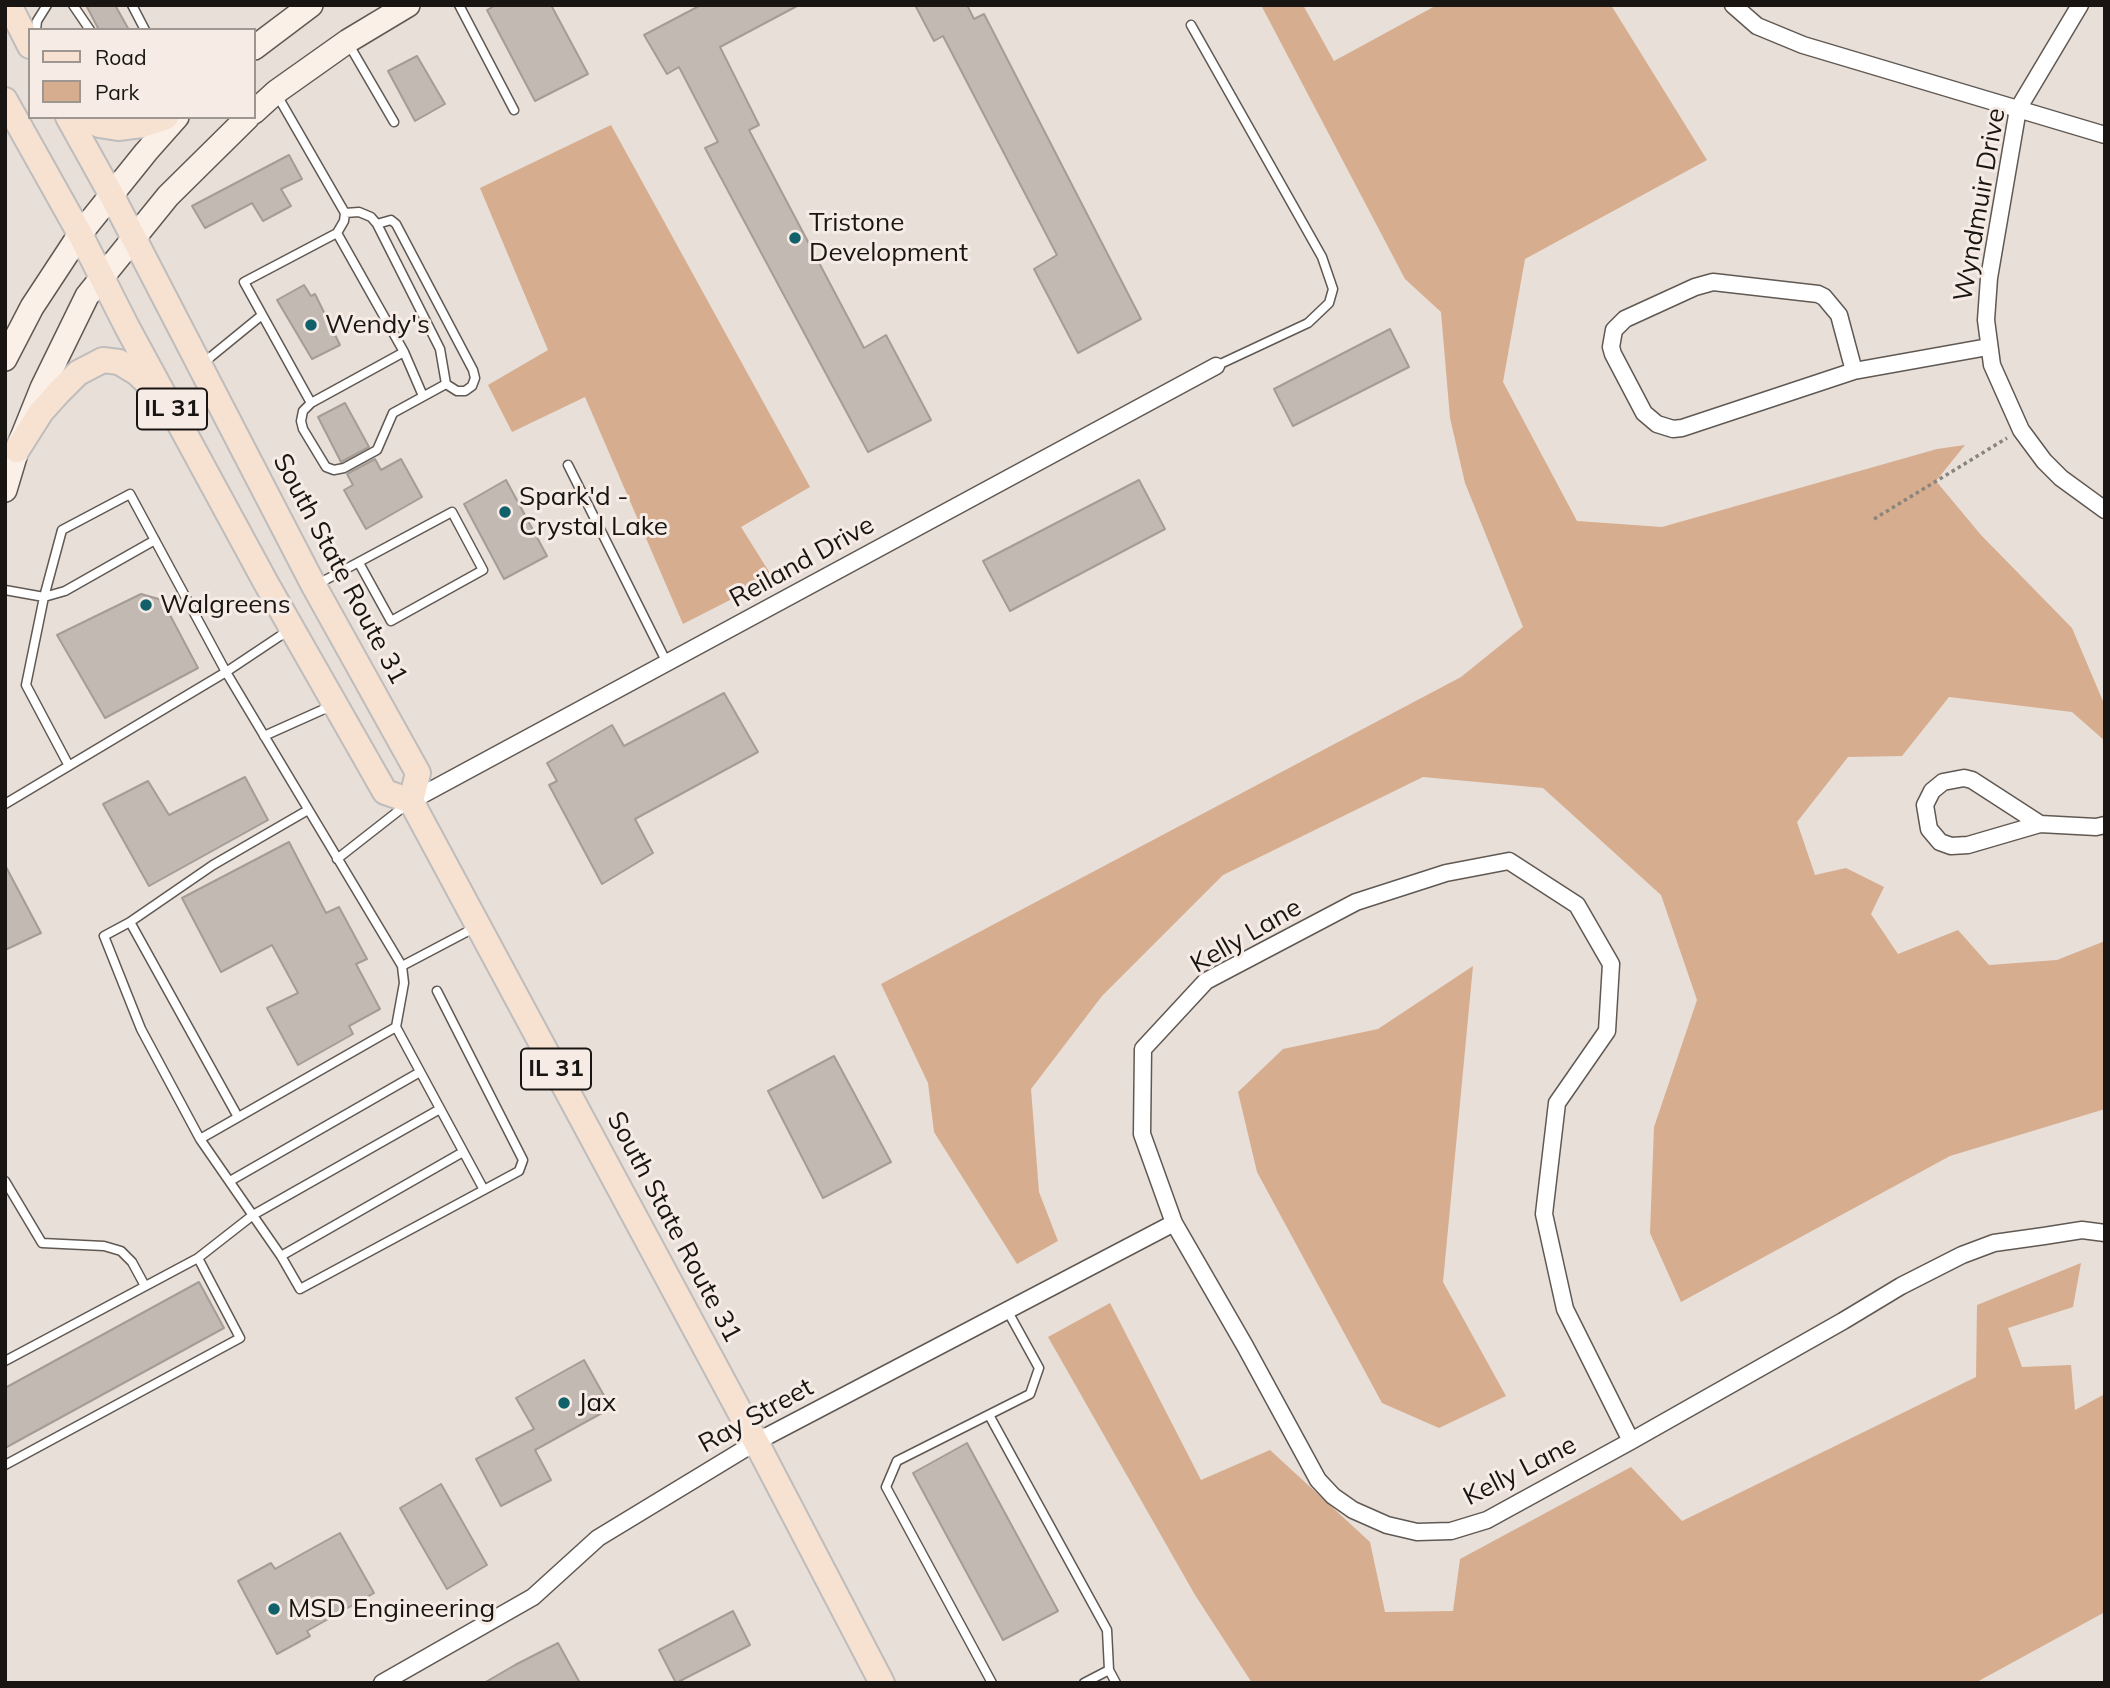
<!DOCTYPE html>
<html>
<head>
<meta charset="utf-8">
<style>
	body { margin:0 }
	#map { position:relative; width:2110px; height:1688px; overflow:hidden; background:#e8dfd8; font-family:Mulish,sans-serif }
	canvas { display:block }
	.frame { position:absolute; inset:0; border:7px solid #181512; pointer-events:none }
	.legend { position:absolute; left:28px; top:28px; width:228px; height:91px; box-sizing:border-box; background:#f6ece5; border:2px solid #9d9691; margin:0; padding:9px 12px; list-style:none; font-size:21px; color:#181512 }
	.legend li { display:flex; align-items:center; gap:14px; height:35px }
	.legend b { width:35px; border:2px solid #9d9691 }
</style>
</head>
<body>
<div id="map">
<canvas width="2110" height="1688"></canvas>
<div class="frame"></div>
<ul class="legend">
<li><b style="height:9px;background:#f7e1d1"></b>Road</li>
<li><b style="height:19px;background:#d7ad8f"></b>Park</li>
</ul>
</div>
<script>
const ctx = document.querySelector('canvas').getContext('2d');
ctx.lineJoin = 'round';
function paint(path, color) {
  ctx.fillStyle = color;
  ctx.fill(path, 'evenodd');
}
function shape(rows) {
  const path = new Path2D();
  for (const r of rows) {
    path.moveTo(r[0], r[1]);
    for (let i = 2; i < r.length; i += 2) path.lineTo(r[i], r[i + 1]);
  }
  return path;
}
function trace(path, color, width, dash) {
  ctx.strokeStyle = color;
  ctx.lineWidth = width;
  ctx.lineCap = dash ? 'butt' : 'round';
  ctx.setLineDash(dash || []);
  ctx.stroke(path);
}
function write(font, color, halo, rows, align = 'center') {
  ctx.font = font + ' Mulish,sans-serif';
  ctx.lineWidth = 6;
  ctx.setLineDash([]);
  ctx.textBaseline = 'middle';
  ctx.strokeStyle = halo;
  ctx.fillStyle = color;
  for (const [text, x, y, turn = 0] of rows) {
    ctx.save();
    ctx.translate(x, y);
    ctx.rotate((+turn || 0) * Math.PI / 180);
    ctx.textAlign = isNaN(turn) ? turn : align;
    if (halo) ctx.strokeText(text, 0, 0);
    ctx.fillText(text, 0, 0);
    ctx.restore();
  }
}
const green = shape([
	[1261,5,1303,5,1334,61,1437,5,1611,5,1707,160,1525,259,1503,382,1577,521,1662,527,1937,449,1965,445,1936,481,1981,535,2072,628,2105,706,2105,741,2072,712,1949,697,1902,756,1848,757,1797,822,1815,875,1846,868,1884,887,1871,914,1898,954,1958,930,1989,965,2057,960,2105,941,2105,1109,1950,1156,1681,1302,1650,1233,1654,1127,1697,1000,1661,895,1543,788,1423,777,1223,875,1102,996,1031,1089,1039,1192,1058,1241,1017,1264,934,1132,928,1083,881,984,1461,677,1523,627,1465,483,1450,418,1441,312,1405,279],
	[611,125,810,487,741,527,773,578,683,624,585,397,512,432,488,385,548,350,480,188],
	[1473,966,1443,1282,1506,1396,1439,1428,1382,1403,1257,1172,1238,1092,1283,1049,1378,1029],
	[2081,1263,2073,1307,2008,1328,2022,1367,2071,1365,2075,1410,2105,1394,2105,1612,1975,1683,1252,1683,1195,1595,1048,1337,1110,1303,1201,1480,1270,1450,1370,1542,1385,1612,1453,1611,1460,1559,1631,1467,1682,1521,1976,1377,1977,1305]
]);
const building = shape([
	[86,5,115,5,129,30,99,30,86,5],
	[496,5,551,5,588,74,535,101,487,10,496,5],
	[701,5,799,5,720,47,759,125,749,130,864,348,886,335,931,420,868,452,705,148,718,142,679,67,667,74,644,35,701,5],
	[915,5,967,5,974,19,984,14,1141,319,1078,353,1034,269,1057,255,943,36,934,41,915,5],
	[417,56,445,104,415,121,388,71,417,56],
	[289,155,302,179,281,189,291,206,263,221,252,203,205,228,192,206,289,155],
	[304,285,311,296,315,294,340,345,312,359,277,300,304,285],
	[1390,329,1409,367,1293,426,1274,389,1390,329],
	[345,403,369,447,341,462,318,417,345,403],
	[375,459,381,470,401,459,422,497,366,529,344,490,353,485,347,474,375,459],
	[506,480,547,556,504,579,464,504,506,480],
	[1139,480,1165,529,1010,611,983,561,1139,480],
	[141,594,162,600,198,668,105,718,57,635,141,594],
	[724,693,758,752,635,819,653,853,602,884,549,785,557,781,547,763,612,725,624,746,724,693],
	[245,777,268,820,149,886,103,804,148,781,169,815,245,777],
	[289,842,326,913,339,907,367,959,356,964,380,1009,349,1026,353,1034,298,1065,267,1008,298,993,272,945,221,972,182,898,289,842],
	[5,865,41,933,5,950,5,865],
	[834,1056,891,1162,823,1198,768,1091,834,1056],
	[199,1282,224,1328,5,1448,5,1388,199,1282],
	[584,1360,611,1408,535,1450,551,1480,501,1506,476,1459,534,1429,516,1398,584,1360],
	[967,1443,1058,1611,1003,1640,913,1473,967,1443],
	[441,1484,487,1565,447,1589,400,1508,441,1484],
	[340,1533,374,1593,307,1631,310,1636,277,1654,238,1581,271,1563,275,1569,340,1533],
	[733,1611,750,1645,676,1683,659,1650,733,1611],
	[558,1643,580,1683,484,1683,515,1665,558,1643]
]);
const path = shape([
	[1874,519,2007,438]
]);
const lane = shape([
	[73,5,90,30],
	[132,5,145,30],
	[459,5,514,110],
	[1191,25,1322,257,1333,289,1329,303,1308,323,1216,366],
	[36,30,37,21,47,5],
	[348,43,394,122],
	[277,95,345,213,344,221,337,233,244,282,311,403,404,352],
	[345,213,359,212,371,217,377,224,440,349,446,384,457,391,465,391,472,386,475,378,473,370,396,224,391,220,377,224],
	[337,233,404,352,423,396],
	[202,364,262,315],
	[311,403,303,411,301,421,303,429,326,467,334,470,344,468,377,450,393,413,446,384],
	[568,465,667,663],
	[316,585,452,512,483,570,391,621,359,563],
	[5,590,44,597,65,591,155,540],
	[264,736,331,706],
	[69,766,26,685,44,597,62,530,130,494,226,672,402,966,404,983,396,1027,200,1139],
	[5,804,226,672,289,630],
	[308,810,213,865,130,922,104,936,141,1029,200,1139,281,1256,300,1289,519,1171,523,1160,437,991],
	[337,859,406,805],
	[130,922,238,1117],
	[402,966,476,927],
	[396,1027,484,1190],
	[5,1181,42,1243,104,1246,121,1251,132,1262,145,1286],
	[230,1181,420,1072],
	[281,1256,463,1152],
	[198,1258,253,1215,440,1109],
	[5,1361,198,1258,240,1338,5,1465],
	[989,1415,1107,1630,1109,1670],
	[992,1683,886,1487,897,1461,1030,1394,1039,1368,1007,1310],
	[1084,1683,1109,1670,1116,1683]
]);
const street = shape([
	[1733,5,1757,26,1803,45,2105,135],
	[2080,5,2018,109,1989,278,1986,320,1992,365,2021,430,2044,461,2061,478,2105,510],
	[1713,282,1818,294,1824,297,1839,315,1854,371,1682,428,1673,429,1657,424,1644,413,1613,354,1611,347,1614,330,1625,319,1695,287,1713,282],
	[1854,371,1988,347],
	[411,801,1216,366],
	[2040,824,1972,780,1964,778,1943,782,1932,791,1925,805,1929,829,1940,842,1951,846,1968,845,2040,824,2096,827,2105,825],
	[1631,1441,1565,1309,1544,1214,1557,1103,1607,1031,1611,964,1577,905,1509,861,1446,873,1356,902,1206,981,1143,1049,1142,1134,1174,1223,1245,1346,1318,1480,1333,1496,1353,1510,1387,1525,1417,1532,1451,1531,1487,1520,1631,1441,1843,1321,1901,1286,1962,1255,1994,1243,2044,1236,2082,1230,2105,1233],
	[382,1683,533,1597,598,1538,756,1442,1174,1223]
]);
const secondary = shape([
	[254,48,311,5],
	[254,112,276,92,348,41,408,5],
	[5,359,32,307,80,234,146,152,177,117],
	[5,490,17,450,42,388,87,296,168,196,248,117]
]);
const primary = shape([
	[9,5,30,46],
	[5,100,80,234,127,327,266,583,385,792,411,801],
	[68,117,112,196,314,586,418,773,411,801,756,1442,882,1683],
	[84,117,99,125,118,128,142,125,166,117],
	[17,450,41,412,59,392,78,373,103,360,119,362,137,373,154,389]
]);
const markers = [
	[795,238,7,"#12616a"],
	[311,325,7,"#12616a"],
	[505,512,7,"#12616a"],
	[146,605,7,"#12616a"],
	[564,1403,7,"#12616a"],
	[274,1609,7,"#12616a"]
];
const shields = [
	[172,409,70],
	[556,1069,70]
];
const shieldNames = [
	["IL 31",172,409],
	["IL 31",556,1069]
];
const streetNames = [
	["Wyndmuir Drive",1980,205,-80],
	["Reiland Drive",802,562,-29],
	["South State Route 31",340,569,62],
	["Kelly Lane",1246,936,-30],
	["South State Route 31",674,1227,62],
	["Ray Street",756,1416,-29],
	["Kelly Lane",1520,1471,-27]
];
const poiNames = [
	["Tristone",809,223],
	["Development",809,253],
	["Wendy's",325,325],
	["Spark'd -",519,497],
	["Crystal Lake",519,527],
	["Walgreens",160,605],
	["Jax",578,1403],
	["MSD Engineering",288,1609]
];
paint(green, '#d7ad8f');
paint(building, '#c2b9b2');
trace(building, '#a59c96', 2);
trace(lane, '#605852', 11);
trace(street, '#605852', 19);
trace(secondary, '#605852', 26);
trace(primary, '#bebdbd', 28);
trace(path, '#8a847e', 3.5, [3.5, 3.5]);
trace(lane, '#fff', 8);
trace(street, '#fff', 16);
trace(secondary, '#fbf0e8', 23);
trace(primary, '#f7e1d1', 24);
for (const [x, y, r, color] of markers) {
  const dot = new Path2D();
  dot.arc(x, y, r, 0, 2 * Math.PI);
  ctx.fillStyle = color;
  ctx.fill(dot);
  trace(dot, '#f6ece5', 2.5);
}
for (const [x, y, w] of shields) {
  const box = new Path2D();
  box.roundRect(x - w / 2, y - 20.5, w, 41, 5);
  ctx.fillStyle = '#f6ece5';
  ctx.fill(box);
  trace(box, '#181512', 2);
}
write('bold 24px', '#181512', null, shieldNames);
write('26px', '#181512', '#f6ece5', streetNames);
write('26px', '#181512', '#f6ece5', poiNames, 'left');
</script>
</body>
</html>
